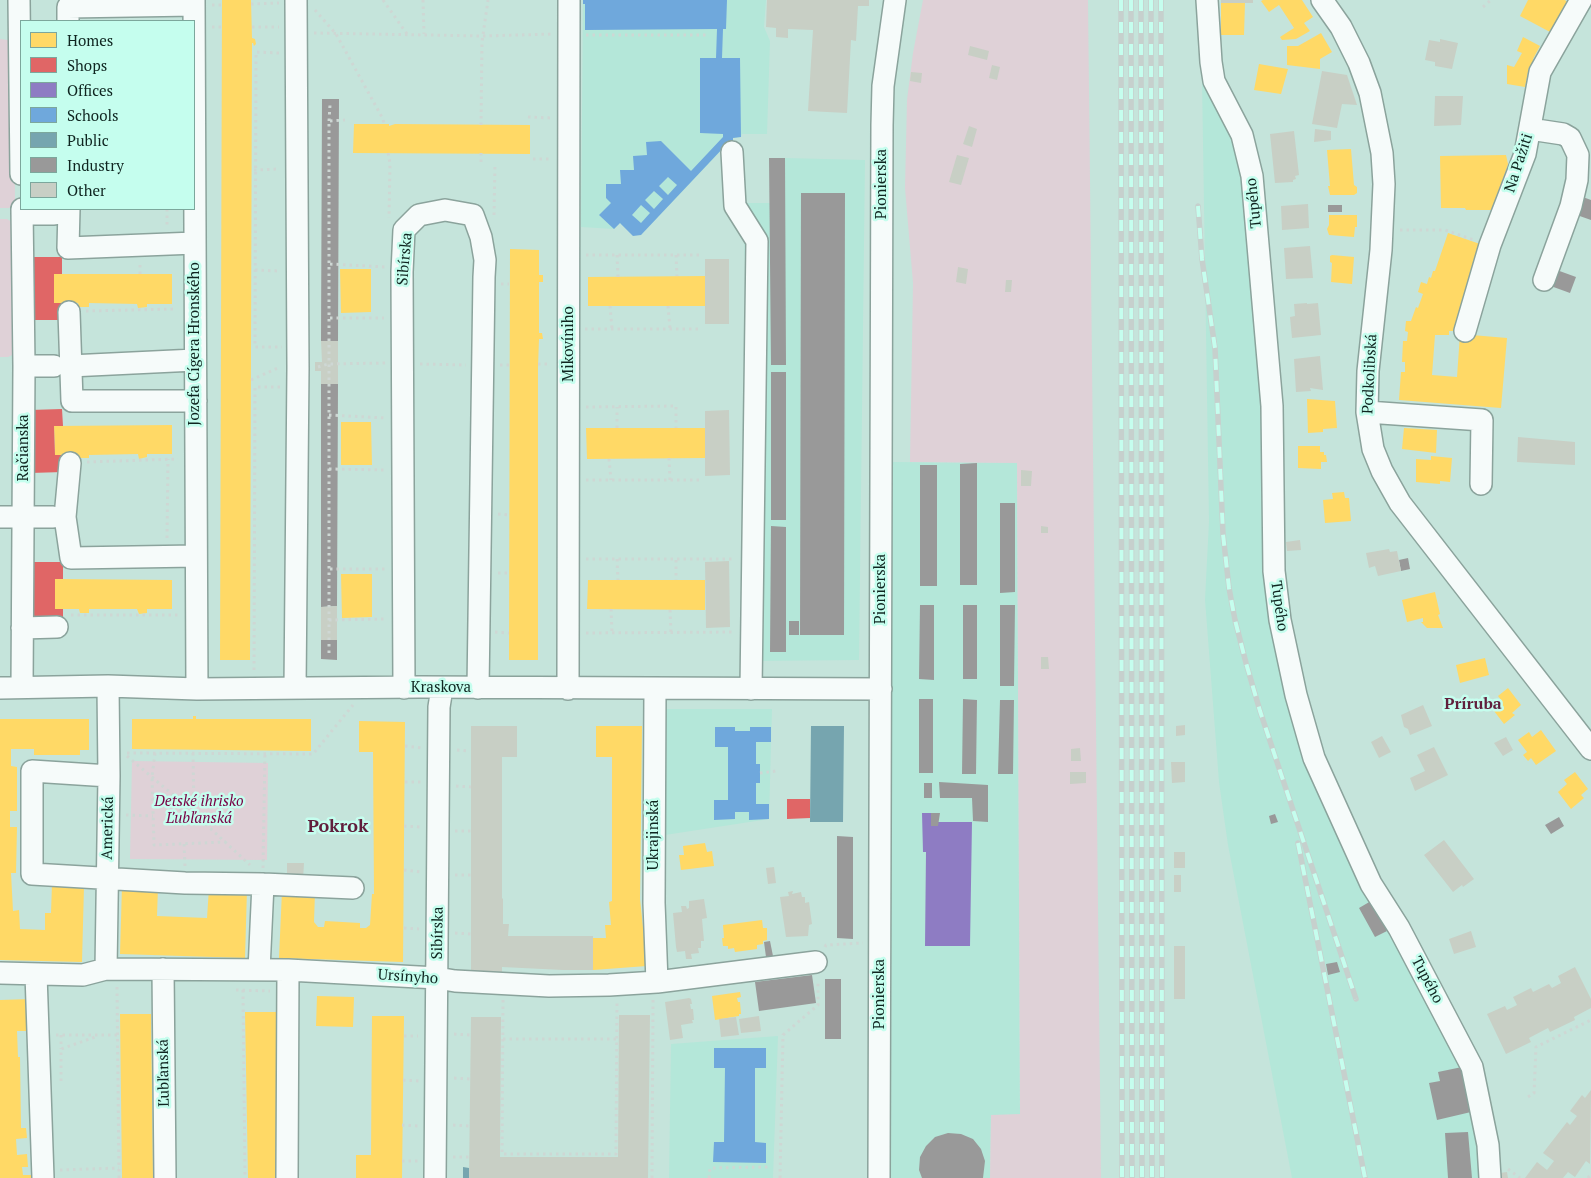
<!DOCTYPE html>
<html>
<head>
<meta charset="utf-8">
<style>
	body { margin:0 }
	#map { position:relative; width:1591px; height:1178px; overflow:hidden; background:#c5e4db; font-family:"PT Serif",serif }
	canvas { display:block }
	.legend { position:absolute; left:20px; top:20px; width:175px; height:190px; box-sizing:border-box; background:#c5feee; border:1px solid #7ca79c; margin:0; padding:6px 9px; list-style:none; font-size:15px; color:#0f2520 }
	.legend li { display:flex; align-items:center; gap:10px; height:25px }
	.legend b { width:25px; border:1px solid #7ca79c }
</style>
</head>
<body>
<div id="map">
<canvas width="1591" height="1178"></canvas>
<ul class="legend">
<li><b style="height:14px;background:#ffd966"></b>Homes</li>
<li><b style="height:14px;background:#e06666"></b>Shops</li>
<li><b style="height:14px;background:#8e7cc3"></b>Offices</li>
<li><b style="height:14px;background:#6fa8dc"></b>Schools</li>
<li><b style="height:14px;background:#76a5af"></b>Public</li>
<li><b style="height:14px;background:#999"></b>Industry</li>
<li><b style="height:14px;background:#c8cfc5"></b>Other</li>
</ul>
</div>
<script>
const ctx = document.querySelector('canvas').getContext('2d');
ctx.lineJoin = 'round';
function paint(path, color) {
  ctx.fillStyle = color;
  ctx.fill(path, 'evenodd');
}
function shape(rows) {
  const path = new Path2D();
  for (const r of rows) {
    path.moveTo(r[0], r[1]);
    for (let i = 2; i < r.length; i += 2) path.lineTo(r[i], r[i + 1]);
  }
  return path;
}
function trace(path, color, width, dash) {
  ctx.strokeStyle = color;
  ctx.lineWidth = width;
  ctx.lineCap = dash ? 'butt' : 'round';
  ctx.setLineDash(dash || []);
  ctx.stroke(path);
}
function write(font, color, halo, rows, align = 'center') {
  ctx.font = font + ' "PT Serif",serif';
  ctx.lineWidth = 5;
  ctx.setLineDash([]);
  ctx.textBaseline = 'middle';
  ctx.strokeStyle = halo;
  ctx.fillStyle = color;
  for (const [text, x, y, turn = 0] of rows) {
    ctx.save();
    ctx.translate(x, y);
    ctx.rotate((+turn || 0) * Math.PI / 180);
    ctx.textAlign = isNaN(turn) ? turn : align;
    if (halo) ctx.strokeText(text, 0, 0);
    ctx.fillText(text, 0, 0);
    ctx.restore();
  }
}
const built = shape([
	[583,0,766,0,764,27,770,41,767,134,742,134,741,137,733,138,641,235,633,235,620,223,614,229,581,227],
	[1202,80,1216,103,1241,150,1259,358,1266,588,1371,901,1387,931,1411,966,1471,1090,1479,1178,1292,1178,1228,845,1219,782,1205,600,1209,521],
	[785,158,865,160,859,660,758,661,743,203,785,203],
	[892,462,1017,463,1020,1115,991,1115,990,1178,891,1178],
	[666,709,772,709,769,819,665,835],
	[778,1036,773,1178,669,1178,671,1044]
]);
const green = shape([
	[923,0,1088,0,1101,1178,990,1178,991,1115,1020,1114,1017,463,910,462,913,283,905,188,907,100,913,53],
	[0,39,8,40,10,43,9,82,14,90,15,200,13,205,9,208,0,208],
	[0,219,7,219,12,222,15,350,12,355,8,357,0,357],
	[132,761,268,763,267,860,130,859]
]);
const homes = shape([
	[222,0,251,0,252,38,255,39,256,44,254,46,253,43,252,43,250,660,220,660],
	[1263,0,1302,0,1313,17,1304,23,1310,31,1296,39,1282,40,1280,37,1294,28,1279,5,1269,12,1261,1],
	[1528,0,1565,0,1567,2,1550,32,1520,16],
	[1221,3,1245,3,1244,35,1221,35],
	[1321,33,1332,52,1320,59,1320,69,1287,65,1287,46,1298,46],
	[1523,37,1540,46,1533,59,1536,64,1535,66,1529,67,1525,87,1507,84,1507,65,1514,67,1522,53,1517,51],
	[1259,64,1288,69,1281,94,1254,90],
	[354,124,389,124,389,126,395,124,530,125,530,154,353,153],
	[1351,149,1354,185,1357,187,1357,193,1354,195,1330,195,1328,186,1330,186,1327,150],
	[1506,155,1508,164,1497,198,1492,210,1466,210,1465,208,1441,208,1440,156],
	[1329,215,1357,215,1357,227,1355,227,1354,237,1329,235,1327,229,1329,225],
	[1448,233,1483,245,1454,331,1449,331,1449,335,1435,335,1432,375,1457,377,1460,334,1507,338,1501,408,1399,400,1401,372,1405,372,1405,362,1402,362,1403,341,1407,341,1408,332,1405,331,1406,321,1411,321,1416,307,1418,308,1423,294,1418,292,1421,282,1427,284,1429,277,1431,278,1433,271,1435,271],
	[510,249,539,250,539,275,543,275,543,282,539,282,539,333,542,333,543,339,539,339,538,367,538,660,509,660],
	[1332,255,1354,257,1352,284,1331,282,1332,263,1330,262,1330,256],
	[340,269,371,269,371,312,341,313],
	[54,274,172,274,172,304,147,304,147,307,138,308,137,304,89,303,89,307,79,307,78,303,54,303],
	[705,276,705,306,588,306,588,277],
	[1307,399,1335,401,1337,428,1323,429,1323,432,1308,433],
	[341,422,371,422,372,465,341,465],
	[172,425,172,454,147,454,147,457,139,459,138,454,89,455,89,458,80,458,79,455,55,455,54,426],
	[586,428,705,428,705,458,587,459],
	[1404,428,1437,430,1436,453,1402,449],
	[1298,446,1320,446,1320,452,1324,452,1324,455,1326,455,1327,462,1321,462,1321,469,1298,468],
	[1431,456,1452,458,1450,482,1440,481,1440,484,1416,482,1416,459,1431,460],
	[1344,492,1345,498,1349,498,1351,521,1325,523,1323,500,1333,499,1332,493],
	[341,574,372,574,372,617,342,618],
	[55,579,172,580,172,609,147,609,147,613,139,614,137,609,89,609,89,613,80,613,79,609,55,609],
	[588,580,705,580,705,610,587,609],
	[1435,592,1440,614,1438,615,1443,628,1427,628,1421,622,1423,622,1423,618,1407,622,1402,600],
	[1485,658,1489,675,1460,683,1456,665],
	[1508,688,1521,705,1512,713,1515,715,1504,724,1491,707,1501,700,1498,696],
	[193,716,196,716,196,719,311,719,311,751,132,749,132,719,193,719],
	[0,719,89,719,89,750,80,750,80,755,34,755,34,749,11,749,11,766,17,767,17,811,10,811,10,827,17,827,16,873,11,873,13,911,19,910,20,929,45,930,45,913,51,913,52,884,84,886,82,962,0,960],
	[359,721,405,722,403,962,279,958,282,891,315,892,314,922,318,927,324,927,325,921,360,923,360,928,366,928,370,925,372,894,374,894,373,752,359,752],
	[596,726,642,726,640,899,647,966,593,970,593,938,606,938,605,925,611,925,609,902,612,901,612,757,596,757],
	[1541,730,1556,751,1536,765,1531,758,1528,761,1523,755,1527,752,1518,740,1529,732,1532,737],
	[1575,772,1588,789,1581,795,1584,798,1571,809,1558,792,1567,784,1564,780],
	[705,843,707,852,712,851,714,866,681,870,679,855,684,855,683,846],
	[122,886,158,887,157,916,207,918,209,888,247,889,245,958,120,954],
	[762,920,763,928,767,928,767,940,763,941,763,944,757,945,757,949,735,952,734,948,728,949,728,946,723,946,722,938,724,938,723,925],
	[740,992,741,997,737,998,738,1002,740,1002,741,1014,739,1014,739,1016,715,1020,712,996],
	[317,996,354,997,353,1027,316,1026],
	[31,999,32,1031,17,1031,18,1057,20,1057,21,1128,26,1128,27,1138,16,1139,17,1155,27,1154,28,1167,22,1167,23,1175,37,1175,37,1178,0,1178,0,1000],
	[245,1012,276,1012,278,1178,248,1178],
	[120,1014,151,1014,153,1178,122,1178],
	[372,1016,404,1016,402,1178,356,1178,356,1155,371,1155]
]);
const shops = shape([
	[28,257,62,257,62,274,54,274,54,303,62,303,62,320,28,320],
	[62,409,63,426,54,426,55,455,63,455,63,472,30,473,30,410],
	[30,562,63,562,63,579,55,579,55,609,63,609,63,625,30,626],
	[787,799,810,799,810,818,787,819]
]);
const offices = shape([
	[922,813,931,813,931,826,938,826,938,822,972,822,970,946,925,946,926,852,923,852]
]);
const schools = shape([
	[583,0,727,0,726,29,723,29,722,58,740,58,741,137,733,138,733,146,725,146,641,235,633,236,620,223,614,229,599,215,611,203,606,198,606,184,621,184,620,170,634,170,633,156,647,155,646,142,661,141,691,171,723,137,723,134,700,133,700,58,716,58,717,29,585,30,585,4,583,4],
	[668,177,677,185,668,195,659,186],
	[654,191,663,199,654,209,645,200],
	[641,205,650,213,641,223,632,215],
	[715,727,735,727,735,731,750,731,750,727,771,727,771,742,756,742,756,764,760,764,760,783,756,783,756,804,769,804,769,819,749,820,749,812,735,812,735,819,714,820,714,800,728,800,728,747,715,747],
	[714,1048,766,1048,766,1068,755,1068,755,1142,766,1143,766,1163,713,1162,714,1142,724,1142,725,1068,714,1068]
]);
const public = shape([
	[811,726,844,726,843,822,810,822],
	[463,1167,469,1168,469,1178,463,1178]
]);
const industry = shape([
	[322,99,339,99,338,341,321,341],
	[769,158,785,158,786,365,771,365],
	[801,193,845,193,844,635,800,635],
	[1580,196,1591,200,1591,220,1574,214],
	[1328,205,1342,205,1342,212,1328,212],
	[1554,269,1576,277,1570,293,1548,285],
	[771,372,786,372,786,520,771,520],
	[321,384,338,384,337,606,321,607],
	[977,463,977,585,960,585,960,464],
	[920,465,937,465,937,586,920,586],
	[1000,503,1015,503,1015,592,1000,593],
	[771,526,786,527,786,652,770,652],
	[1408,558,1410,569,1401,571,1399,560],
	[920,605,934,605,934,680,919,679],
	[963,605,977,605,977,679,963,679],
	[1000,605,1015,605,1014,686,1000,686],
	[789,621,799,621,799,635,789,635],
	[321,640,337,640,337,660,321,659],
	[919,699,933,699,933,773,919,773],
	[963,699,977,700,976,774,962,774],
	[1000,700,1014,700,1013,774,998,774],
	[939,782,988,785,988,822,973,821,972,798,940,798],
	[924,783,932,783,932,798,924,798],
	[931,813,940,813,938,826,931,826],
	[1275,814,1278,822,1271,824,1269,816],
	[1559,817,1564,826,1551,834,1545,825],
	[837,836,853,837,853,939,837,938],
	[1371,901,1387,931,1375,937,1359,908],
	[770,941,773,956,766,957,764,942],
	[1337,962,1340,972,1328,975,1326,964],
	[812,975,816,1003,759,1011,755,982],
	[825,979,841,979,841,1039,825,1039],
	[1462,1067,1471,1112,1437,1120,1429,1083,1440,1081,1438,1072],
	[1468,1132,1472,1178,1448,1178,1445,1133],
	[948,1133,961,1134,973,1139,981,1149,985,1161,983,1178,922,1178,919,1170,920,1157,926,1146,935,1137]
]);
const building = shape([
	[767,0,869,0,869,6,858,6,856,41,851,40,847,113,808,111,813,30,788,29,788,38,776,37,776,28,766,27],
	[1221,0,1253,0,1253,3,1221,3],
	[1440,39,1458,43,1452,69,1435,66,1435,62,1425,60,1429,40,1440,42],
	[970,46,989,51,987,60,968,55],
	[992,65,1000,67,997,80,989,78],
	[1322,71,1347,75,1357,105,1342,104,1337,128,1312,124],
	[911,72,922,73,921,83,910,81],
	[1435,96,1463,96,1461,125,1434,126],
	[969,126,977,129,972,147,963,144],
	[1315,129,1331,131,1331,140,1314,142],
	[1294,131,1299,175,1295,176,1296,179,1293,180,1293,182,1275,183,1270,134],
	[957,155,969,158,961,185,949,182],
	[1308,204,1309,228,1282,230,1281,206],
	[1310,246,1313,278,1286,279,1284,248],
	[705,259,729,259,729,324,705,324],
	[958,267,968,269,966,284,956,282],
	[1006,280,1012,280,1011,292,1005,292],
	[1307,303,1307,304,1318,303,1321,335,1292,338,1290,317,1295,316,1294,304],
	[321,341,338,341,338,384,321,384,321,371,315,371,315,362,322,362],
	[1320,356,1323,390,1310,388,1311,391,1296,392,1294,359],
	[729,410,730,475,705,476,705,411],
	[1518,437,1575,442,1575,465,1517,462],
	[1021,470,1032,471,1031,486,1021,486],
	[1041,526,1048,527,1048,533,1041,533],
	[1300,540,1301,550,1287,551,1286,542],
	[1389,549,1390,552,1397,551,1401,571,1378,576,1375,566,1369,568,1366,553],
	[729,561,730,627,706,628,705,562],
	[337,606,337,640,321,640,321,607],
	[1041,657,1048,657,1049,669,1041,669],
	[1423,705,1432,726,1410,735,1408,729,1404,727,1401,715],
	[1185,725,1185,735,1176,736,1176,726],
	[471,726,517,726,517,757,502,757,502,898,503,899,503,924,509,924,508,936,593,936,593,970,563,970,502,967,502,972,471,971],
	[1382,736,1391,752,1379,758,1371,742],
	[1506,737,1513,750,1503,756,1494,743],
	[1434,747,1448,775,1415,791,1410,778,1425,771,1417,755],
	[1080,748,1081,761,1071,761,1071,749],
	[1171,762,1185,762,1185,782,1172,783],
	[1070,772,1086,772,1086,783,1070,784],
	[1444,840,1474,879,1463,887,1462,885,1453,892,1424,855],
	[1174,852,1185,852,1185,868,1174,868],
	[287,863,304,863,303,880,287,880],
	[774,867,776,883,768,884,766,868],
	[1174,875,1181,875,1181,892,1174,892],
	[793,891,792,894,801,892,802,897,805,897,805,903,809,902,812,924,809,925,808,936,786,937,780,897,789,896,788,892],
	[704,899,707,918,702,919,704,941,701,941,701,948,698,948,699,953,691,954,692,959,686,959,685,951,677,952,676,947,673,913,682,912,681,906,686,906,687,909,689,908,689,901],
	[1471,931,1476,947,1454,954,1449,939],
	[1174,946,1185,946,1185,999,1174,999],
	[1575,967,1591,999,1591,1008,1574,1017,1575,1020,1550,1032,1548,1028,1529,1038,1531,1042,1506,1054,1487,1014,1505,1006,1507,1010,1517,1005,1513,997,1531,988,1533,992,1549,984,1552,988,1561,983,1558,976],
	[689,998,691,999,692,1004,690,1004,691,1009,693,1009,694,1020,692,1020,693,1023,681,1025,683,1038,670,1040,665,1002],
	[619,1015,650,1015,648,1178,469,1178,471,1017,501,1017,500,1157,618,1157],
	[759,1016,761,1031,741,1033,739,1019],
	[736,1017,739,1035,721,1037,719,1019],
	[1591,1090,1590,1164,1586,1161,1575,1177,1568,1172,1563,1178,1525,1178,1537,1162,1547,1170,1554,1161,1543,1153,1567,1122,1570,1125,1577,1116,1570,1111,1582,1095,1585,1098],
	[1507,1172,1508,1178,1500,1178,1500,1173]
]);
const path = shape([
	[383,0,407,34],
	[423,0,424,34],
	[251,4,279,3],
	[212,5,222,5],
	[1483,7,1491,0],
	[315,10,336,34,383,119,384,124],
	[212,27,222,27],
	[252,27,279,27],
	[314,33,483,36,553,34],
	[586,35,708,35],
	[279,53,256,52,255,347,282,347],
	[528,117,552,118],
	[329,121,330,105],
	[481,125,482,42,488,0],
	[388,153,390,163,389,218],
	[481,153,481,165],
	[533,159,552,159],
	[254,170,279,169],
	[167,209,167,226],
	[494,215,495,163],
	[1400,230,1445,230,1474,240],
	[586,255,702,255],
	[617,255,618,277],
	[676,255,677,276],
	[330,264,386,267],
	[255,270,279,271],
	[140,274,140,263],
	[501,284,509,284],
	[610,306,612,329],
	[668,306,670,329],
	[86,311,177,309],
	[330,318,384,318],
	[585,329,702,329],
	[420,364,466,365],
	[538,364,550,364],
	[500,365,509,365],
	[318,367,328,364,386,363],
	[251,380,280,367],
	[586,407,676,406,676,428],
	[329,415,386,418],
	[617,428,617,407],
	[669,458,670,480],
	[609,459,611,480],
	[87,462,178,459],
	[329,469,386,470],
	[586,480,703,480],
	[498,514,509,515],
	[167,538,168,459],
	[586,559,735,559],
	[617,559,618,580],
	[676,560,676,580],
	[330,569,386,569],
	[498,573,509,573],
	[611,609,612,632],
	[670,610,671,633],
	[71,615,180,615],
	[329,620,385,619],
	[495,632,509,633],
	[586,633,735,632],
	[329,653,329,121,345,120],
	[254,670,255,387,281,387],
	[405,746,423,748],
	[457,750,470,751],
	[127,753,313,754,353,705],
	[155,753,152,777,154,845,226,842],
	[193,753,194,813],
	[127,756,185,805,250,865],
	[760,773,776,771],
	[405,782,422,782],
	[456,786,471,787],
	[126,815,153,816],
	[175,816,185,805],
	[404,826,421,827],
	[455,831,471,831],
	[184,844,185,866],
	[263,868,265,752],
	[404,870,421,872],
	[455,875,471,875],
	[404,928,419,929],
	[455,933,471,934],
	[825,947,826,945,863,943],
	[117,987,119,1178],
	[236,990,270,991],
	[243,990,245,1178],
	[503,1000,502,1154,616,1154,617,1002],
	[454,1034,471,1035],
	[56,1035,118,1035],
	[61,1035,61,1049],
	[404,1036,418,1036],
	[503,1039,617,1039],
	[454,1078,471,1079],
	[403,1080,420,1081],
	[61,1081,61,1049,98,1036],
	[1528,1097,1534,1093,1536,1047,1591,1020],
	[402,1125,419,1126],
	[453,1125,470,1126],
	[453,1157,470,1157],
	[402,1161,418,1161],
	[1508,1169,1520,1178],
	[60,1170,119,1168],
	[652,1178,653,1000],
	[709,1178,710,1168,768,1167],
	[780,1178,783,1035,818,1005,818,980],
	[1588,1178,1591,1174]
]);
const minor = shape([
	[19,0,21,174],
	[194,0,197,689],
	[1207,0,1211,62,1214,81,1242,135,1252,176,1272,406,1274,571,1280,620,1296,695,1314,758,1371,884,1399,928,1472,1067,1488,1145,1490,1178],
	[1322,0,1341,27,1359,63,1370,93,1382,153,1384,184,1381,250,1368,371,1367,412,1373,449,1382,471,1400,503,1591,749],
	[68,21,68,7,194,5],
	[1530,129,1563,134,1570,138,1578,155,1577,180,1571,206,1544,280],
	[732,152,735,206,757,241,751,689],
	[22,209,24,366,22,687],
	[69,209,68,248,195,243],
	[22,214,54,214],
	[69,312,72,401,196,401],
	[1465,331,1490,245,1525,154,1540,72,1581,0],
	[24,366,54,366],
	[70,366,195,360],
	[1367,412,1482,420,1481,484],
	[70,463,65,517,71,558,196,556],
	[0,517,53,517],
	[22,628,57,627],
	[0,688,108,686,197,689,420,687,881,689],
	[295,688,298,368,296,0],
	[404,688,402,272,404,230,419,215,445,210,473,215,481,237,485,260,484,277,478,688],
	[568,689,569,0],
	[655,689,654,903,657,982],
	[109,776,32,771,32,874,185,883,263,884,353,888],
	[106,969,109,776,108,686],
	[163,969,165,1178],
	[259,970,263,884],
	[0,973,83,975,106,969,288,970,437,978,455,981,549,986,609,985,657,982,816,962],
	[36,974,43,1178],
	[287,1178,288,970],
	[435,1178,439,707,442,688],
	[879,1178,882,125,883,86,895,0]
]);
const rail = shape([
	[1121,0,1122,1178],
	[1131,0,1132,1178],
	[1141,0,1142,1178],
	[1151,0,1152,1178],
	[1161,0,1162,1178],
	[1198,206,1202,259,1215,348,1223,534,1229,588,1235,620,1246,663,1260,711,1356,999],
	[1298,843,1365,1178]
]);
const streetNames = [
	["Na Pažiti",1519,163,-72],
	["Pionierska",882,184,-90],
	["Tupého",1254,203,-96],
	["Sibírska",405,259,-85],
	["Jozefa Cígera Hronského",195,344,-90],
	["Mikovíniho",569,344,-90],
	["Podkolibská",1370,374,-87],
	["Račianska",24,448,-90],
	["Pionierska",881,589,-90],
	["Tupého",1279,606,82],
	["Kraskova",441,688],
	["Americká",108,828,-89],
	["Ukrajinská",654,835,-90],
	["Sibírska",438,933,-89],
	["Ursínyho",408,977,4],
	["Tupého",1427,980,62],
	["Pionierska",880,994,-90],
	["Ľubľanská",164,1073,-91]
];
const parkNames = [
	["Detské ihrisko",199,802],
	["Ľubľanská",199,819]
];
const neighbourhoodNames = [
	["Príruba",1473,704]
];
const quarterNames = [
	["Pokrok",338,827]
];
paint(built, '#b4e7d9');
paint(green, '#dfd1d7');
paint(homes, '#ffd966');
paint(shops, '#e06666');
paint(offices, '#8e7cc3');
paint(schools, '#6fa8dc');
paint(public, '#76a5af');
paint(industry, '#999');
paint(building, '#c8cfc5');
trace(minor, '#8ba39c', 24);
trace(path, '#ced7d4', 3, [2.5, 4]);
trace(minor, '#f6fbfa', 21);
trace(rail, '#c6d0cd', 5.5);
trace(rail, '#c5feee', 4, [11]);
write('15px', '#0f2520', '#c5feee', streetNames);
write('italic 15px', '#780044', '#c5feee', parkNames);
write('bold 16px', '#601f3c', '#c5feee', neighbourhoodNames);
write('bold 18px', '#601f3c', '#c5feee', quarterNames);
</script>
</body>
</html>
